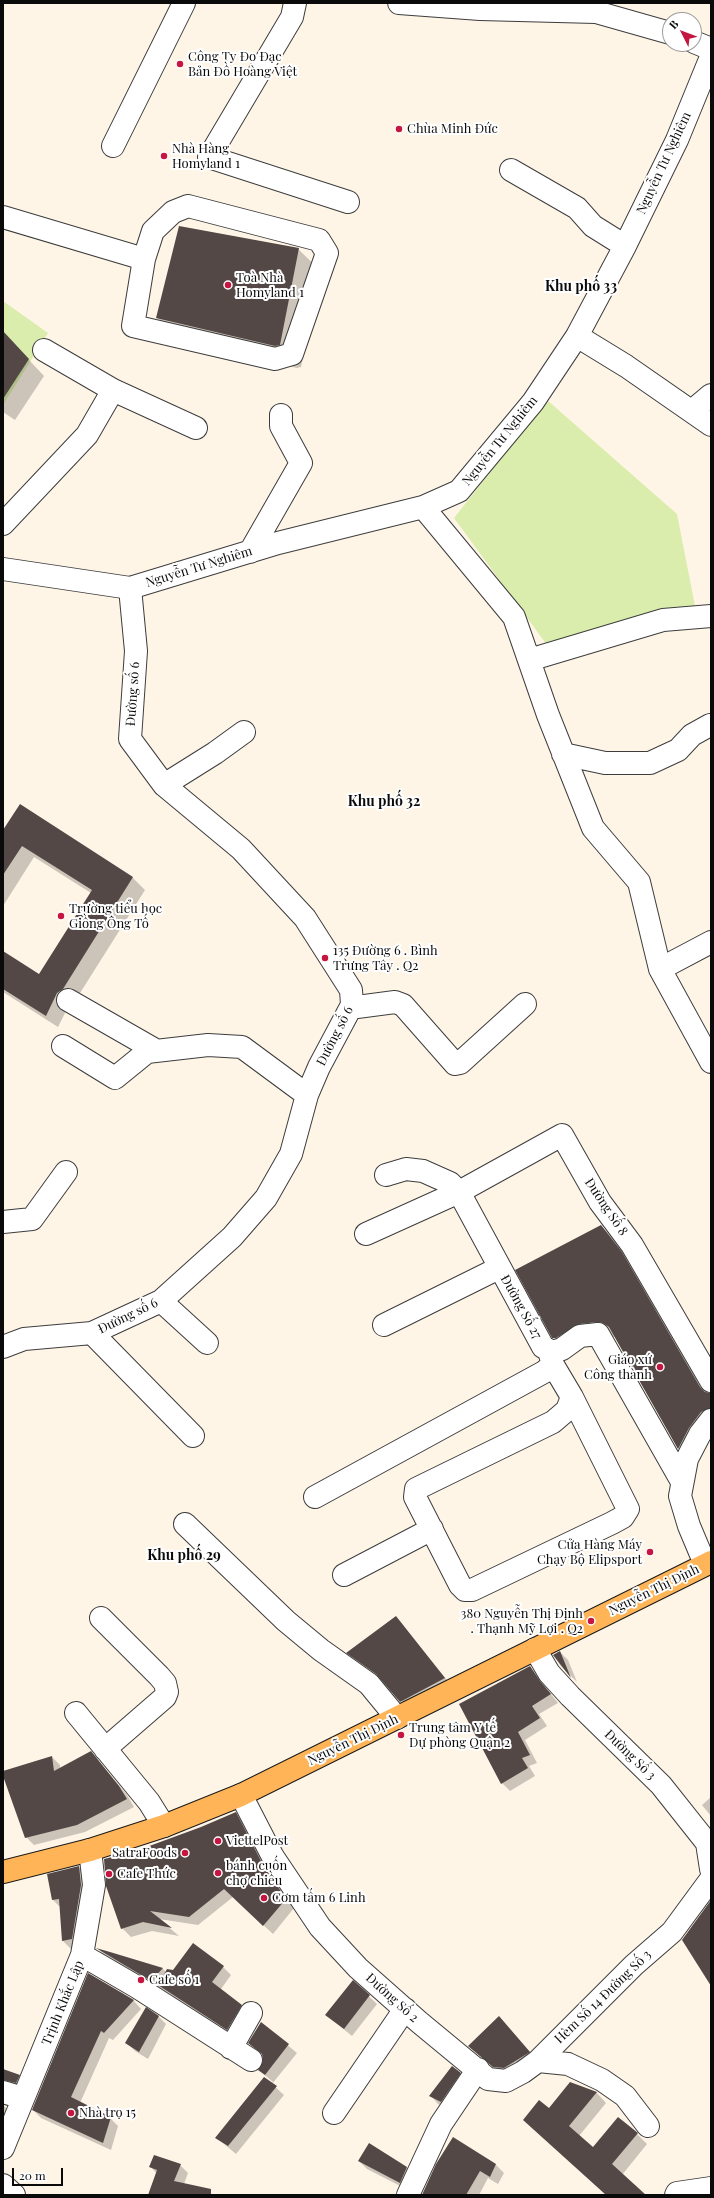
<!DOCTYPE html>
<html>
<head>
<meta charset="utf-8">
<style>
	body { margin:0 }
	#map { position:relative; width:714px; height:2198px; overflow:hidden; background:#fff5e7; font-family:"Playfair Display",serif }
	canvas { display:block }
	.frame { position:absolute; inset:0; border:4px solid #0a0a0a; pointer-events:none }
	.north { position:absolute; left:662px; top:12px; width:40px; height:40px; box-sizing:border-box; background:#fff; border:1px solid #9d9d9d; border-radius:50%; rotate:312deg; font-size:11px; font-weight:700; line-height:16px; text-align:center; color:#0a0a0a }
	.north::after { content:''; display:block; margin:auto; width:14px; height:18px; background:#c51641; clip-path:polygon(50% 0,100% 100%,50% 72%,0 100%) }
	.scale { position:absolute; left:12px; top:2168px; width:51px; height:18px; box-sizing:border-box; border:2px solid #0a0a0a; border-top:0; padding-left:5px; font-size:12px; line-height:14px; white-space:nowrap; color:#0a0a0a; -webkit-text-stroke:3px #fff; paint-order:stroke }
</style>
</head>
<body>
<div id="map">
<canvas width="714" height="2198"></canvas>
<div class="frame"></div>
<div class="north">B</div>
<div class="scale">20 m</div>
</div>
<script>
const ctx = document.querySelector('canvas').getContext('2d');
ctx.lineJoin = 'round';
function paint(path, color) {
  ctx.fillStyle = color;
  ctx.fill(path, 'evenodd');
}
function shape(rows) {
  const path = new Path2D();
  for (const r of rows) {
    path.moveTo(r[0], r[1]);
    for (let i = 2; i < r.length; i += 2) path.lineTo(r[i], r[i + 1]);
  }
  return path;
}
function trace(path, color, width, dash) {
  ctx.strokeStyle = color;
  ctx.lineWidth = width;
  ctx.lineCap = dash ? 'butt' : 'round';
  ctx.setLineDash(dash || []);
  ctx.stroke(path);
}
function write(font, color, halo, rows, align = 'center') {
  ctx.font = font + ' "Playfair Display",serif';
  ctx.lineWidth = 4;
  ctx.setLineDash([]);
  ctx.textBaseline = 'middle';
  ctx.strokeStyle = halo;
  ctx.fillStyle = color;
  for (const [text, x, y, turn = 0] of rows) {
    ctx.save();
    ctx.translate(x, y);
    ctx.rotate((+turn || 0) * Math.PI / 180);
    ctx.textAlign = isNaN(turn) ? turn : align;
    if (halo) ctx.strokeText(text, 0, 0);
    ctx.fillText(text, 0, 0);
    ctx.restore();
  }
}
const green = shape([
	[3,301,48,333,3,405],
	[547,400,677,514,695,606,547,645,454,518]
]);
const shadow = shape([
	[298,249,321,271,301,367,297,368,179,340,157,318],
	[3,332,44,376,15,420,3,412],
	[20,805,133,878,145,890,75,1001,69,1005,58,1027,3,992,3,952,39,975,91,893,34,857,3,906,3,832],
	[601,1226,617,1242,637,1269,711,1394,711,1436,694,1464,679,1449,615,1337,595,1339,569,1353,553,1337],
	[396,1618,452,1686,409,1709,382,1679,348,1653],
	[560,1652,568,1660,577,1682,560,1665,554,1655],
	[530,1667,558,1703,539,1714,547,1726,525,1740,537,1763,529,1766,535,1776,510,1791,502,1783,461,1704],
	[91,1752,127,1795,134,1807,85,1832,34,1845,26,1837,3,1772,52,1757,60,1765,60,1769],
	[711,1797,711,1816,702,1805],
	[235,1813,244,1822,294,1908,273,1934,233,1897,198,1925,159,1919,179,1936,152,1931,131,1937,122,1928,134,1853,201,1828],
	[79,1867,89,1877,73,1951,63,1941,61,1908,53,1900,48,1875],
	[99,1950,163,1969,166,1972,223,1967,231,1975,221,1989,250,2013,235,2037,162,1989,161,1990,107,1958],
	[89,1974,134,2001,141,2009,113,2040,109,2038,80,2103,110,2118,118,2126,111,2150,41,2118,33,2110],
	[353,1981,377,2004,352,2036,326,2015],
	[158,2016,166,2024,148,2059,135,2051,127,2043],
	[261,2023,297,2053,272,2084,284,2095,236,2154,217,2138,273,2082,259,2070,266,2056,249,2043],
	[507,2026,537,2060,502,2075,469,2046],
	[3,2070,19,2075,32,2089,4,2102,4,2106,19,2120,3,2146],
	[460,2073,468,2081,449,2109,438,2104,431,2096],
	[596,2092,606,2103,579,2136,593,2148,637,2134,647,2144,622,2175,644,2195,606,2195,549,2109],
	[454,2139,496,2165,504,2173,498,2184,488,2178,479,2195,423,2195],
	[155,2157,180,2165,188,2173,184,2184,190,2195,149,2195,157,2174,151,2167],
	[359,2161,407,2168,415,2176,408,2190,367,2169]
]);
const building = shape([
	[179,226,299,248,280,345,275,346,156,318],
	[3,331,29,359,3,399],
	[20,804,133,877,63,989,57,993,46,1016,3,989,3,951,39,974,92,890,22,846,3,875,3,830],
	[601,1225,622,1252,700,1387,705,1392,711,1393,711,1408,701,1412,689,1428,678,1449,609,1327,603,1323,597,1322,579,1324,556,1338,552,1338,515,1270],
	[396,1616,445,1678,400,1702,376,1674,346,1653],
	[560,1651,571,1678,553,1655],
	[530,1666,540,1681,551,1694,532,1706,540,1718,518,1732,530,1755,522,1758,528,1768,501,1784,459,1704],
	[91,1751,119,1786,127,1799,77,1825,25,1838,3,1776,3,1771,52,1756,54,1771],
	[236,1812,262,1863,286,1899,263,1926,224,1889,189,1917,150,1911,172,1928,143,1922,121,1929,106,1886,104,1859,133,1852,201,1827],
	[79,1866,81,1885,72,1939,62,1941,59,1899,52,1900,47,1874],
	[711,1900,711,1986,682,1940],
	[193,1943,224,1966,212,1982,242,2005,227,2030,158,1985,167,1969,173,1970],
	[96,1948,110,1952,163,1968,151,1981],
	[88,1973,134,2000,104,2033,101,2031,71,2097,111,2117,103,2143,32,2110],
	[353,1980,370,1995,344,2029,325,2015],
	[146,2007,159,2016,139,2052,125,2043],
	[499,2016,530,2052,504,2068,493,2067,468,2046],
	[261,2022,289,2044,265,2075,258,2070,263,2061,262,2054,248,2043],
	[452,2066,461,2073,441,2102,429,2096],
	[3,2069,20,2075,16,2083,3,2080],
	[264,2077,277,2086,228,2146,215,2138],
	[570,2082,597,2092,569,2126,593,2147,618,2117,638,2133,612,2164,646,2195,606,2195,523,2120,539,2100,549,2108],
	[453,2137,496,2164,490,2177,480,2171,466,2195,422,2195,436,2164],
	[369,2143,407,2167,400,2183,358,2161],
	[154,2155,181,2164,174,2181,211,2189,211,2195,148,2195,157,2170,149,2167]
]);
const minor = shape([
	[295,3,292,17,209,157,348,202],
	[399,3,480,9,596,12,670,33],
	[694,42,711,49],
	[113,146,184,3],
	[511,170,577,208,593,226,625,246],
	[188,206,319,240,327,253,292,354,275,359,133,326,144,259,153,231,173,212,188,206],
	[3,217,144,259],
	[577,336,626,366,711,425],
	[44,350,113,390,196,428],
	[692,411,711,395],
	[423,507,514,617,548,715,593,828,639,882,660,969,711,1062],
	[3,524,87,435,113,390],
	[250,552,301,463,281,426,281,415],
	[3,569,130,588,278,543,423,507,459,491,533,402,577,336,625,246,677,140,711,57],
	[529,660,663,620,711,616],
	[563,754,605,763,650,763,678,750,692,735,710,725],
	[164,785,215,753,244,732],
	[660,969,711,942],
	[68,1000,157,1051],
	[352,1005,357,1007,395,1002,403,1005,455,1064,460,1063,525,1004],
	[63,1046,115,1078,147,1052,208,1045,242,1047,307,1095],
	[386,1175,406,1169,423,1171,450,1183,459,1192,543,1347,553,1352,562,1349,580,1336,598,1334,681,1480],
	[3,1222,32,1219,66,1172],
	[366,1234,459,1192,562,1135,600,1202,632,1245,711,1381],
	[161,1301,207,1343],
	[384,1325,499,1268],
	[92,1333,193,1436],
	[3,1347,24,1339,92,1333,161,1301,232,1237,266,1198,291,1154,307,1095,319,1067,352,1005,351,990,305,918,241,849,164,785,130,739,136,651,130,588],
	[553,1365,572,1397,567,1410,553,1422,416,1489,415,1497,460,1585,465,1590,472,1590,612,1523,623,1517,628,1509,572,1397],
	[315,1497,544,1372,553,1365,549,1351],
	[185,1524,286,1621,321,1650,369,1684,397,1718],
	[705,1564,689,1526,680,1496,687,1459,700,1434,711,1420],
	[344,1575,432,1529],
	[101,1618,159,1676,165,1683,167,1692,165,1697,105,1749],
	[535,1649,549,1673,570,1696,661,1785,707,1843,711,1869],
	[76,1713,149,1802,164,1826],
	[241,1795,273,1857,320,1927,358,1968,419,2022,488,2079,506,2081,523,2072,538,2061,634,1965,672,1932,711,1879],
	[82,1955,137,1987,251,2060],
	[231,2048,251,2013],
	[538,2061,568,2064,602,2080,625,2096,648,2126],
	[3,2092,23,2098],
	[334,2113,405,2009],
	[3,2148,82,1955,94,1885,90,1850],
	[3,2185,14,2195],
	[408,2195,441,2124,478,2069],
	[676,2195,677,2193,711,2188]
]);
const major = shape([
	[3,1872,90,1850,164,1826,241,1795,711,1562]
]);
const markers = [
	[180,64,4,"#c51641"],
	[399,129,4,"#c51641"],
	[164,156,4,"#c51641"],
	[228,285,4,"#c51641"],
	[61,916,4,"#c51641"],
	[325,958,4,"#c51641"],
	[660,1367,4,"#c51641"],
	[650,1552,4,"#c51641"],
	[591,1621,4,"#c51641"],
	[401,1735,4,"#c51641"],
	[218,1841,4,"#c51641"],
	[185,1853,4,"#c51641"],
	[218,1873,4,"#c51641"],
	[109,1874,4,"#c51641"],
	[264,1898,4,"#c51641"],
	[141,1980,4,"#c51641"],
	[71,2113,4,"#c51641"]
];
const poiNames = [
	["Công Ty Đo Đạc",188,57],
	["Bản Đồ Hoàng Việt",188,72],
	["Chùa Minh Đức",407,129],
	["Nhà Hàng",172,149],
	["Homyland 1",172,164],
	["Toà Nhà",236,278],
	["Homyland 1",236,293],
	["Trường tiểu học",69,909],
	["Giồng Ông Tố",69,924],
	["135 Đường 6 . Bình",333,951],
	["Trưng Tây . Q2",333,966],
	["Giáo xứ",652,1360,"right"],
	["Công thành",652,1375,"right"],
	["Cửa Hàng Máy",642,1545,"right"],
	["Chạy Bộ Elipsport",642,1560,"right"],
	["380 Nguyễn Thị Định",583,1614,"right"],
	[". Thạnh Mỹ Lợi . Q2",583,1629,"right"],
	["Trung tâm Y tế",409,1728],
	["Dự phòng Quận 2",409,1743],
	["ViettelPost",226,1841],
	["SatraFoods",177,1853,"right"],
	["bánh cuốn",226,1866],
	["chợ chiều",226,1881],
	["Cafe Thức",117,1874],
	["Cơm tấm 6 Linh",272,1898],
	["Cafe số 1",149,1980],
	["Nhà trọ 15",79,2113]
];
const streetNames = [
	["Nguyễn Tư Nghiêm",664,163,-65],
	["Nguyễn Tư Nghiêm",500,441,-51],
	["Nguyễn Tư Nghiêm",199,567,-17],
	["Đường số 6",133,694,-86],
	["Đường số 6",335,1036,-63],
	["Đường Số 8",606,1207,56],
	["Đường Số 27",521,1307,61],
	["Đường số 6",128,1316,-26],
	["Nguyễn Thị Định",654,1590,-26],
	["Nguyễn Thị Định",353,1740,-26],
	["Đường Số 3",630,1755,44],
	["Hèm Số 14 Đường Số 3",603,1997,-44],
	["Đường Số 2",392,1998,42],
	["Trịnh Khắc Lập",63,2003,-68]
];
const neighbourhoodNames = [
	["Khu phố 33",581,287],
	["Khu phố 32",384,802],
	["Khu phố 29",184,1556]
];
paint(green, '#daedad');
paint(shadow, '#0003');
paint(building, '#534845');
trace(minor, '#3d3d3d', 24);
trace(major, '#1b1b1b', 24);
trace(minor, '#fff', 22);
trace(major, '#ffb557', 22);
for (const [x, y, r, color] of markers) {
  const dot = new Path2D();
  dot.arc(x, y, r, 0, 2 * Math.PI);
  ctx.fillStyle = color;
  ctx.fill(dot);
  trace(dot, '#fff', 1.5);
}
write('13px', '#0a0a0a', '#fff', poiNames, 'left');
write('13px', '#0a0a0a', '#fff', streetNames);
write('bold 14px', '#0a0a0a', '#fff', neighbourhoodNames);
</script>
</body>
</html>
